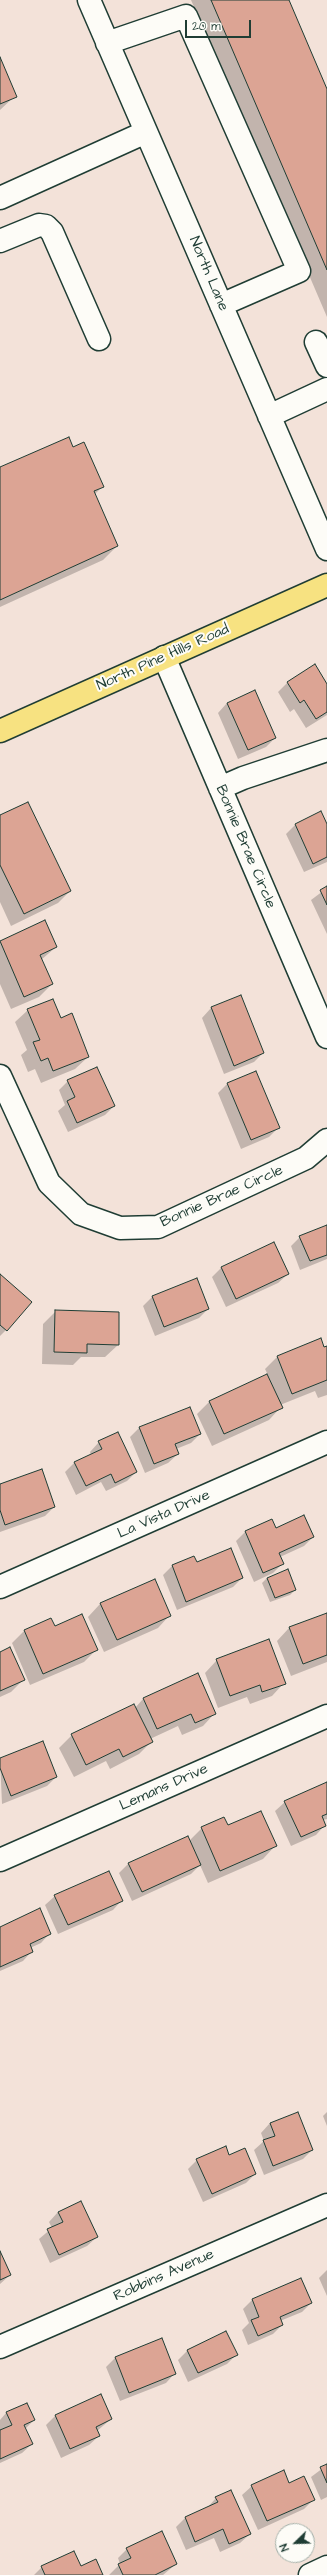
<!DOCTYPE html>
<html>
<head>
<meta charset="utf-8">
<style>
	body { margin:0 }
	#map { position:relative; width:327px; height:2575px; overflow:hidden; background:#f3e2d9; font-family:"Architects Daughter",sans-serif }
	canvas { display:block }
	.north { position:absolute; left:275px; top:2523px; width:40px; height:40px; box-sizing:border-box; background:#fdfcf7; border:1px solid #a4b0a9; border-radius:50%; rotate:247deg; font-size:11px; font-weight:700; line-height:16px; text-align:center; color:#1f3d34 }
	.north::after { content:''; display:block; margin:auto; width:14px; height:18px; background:#1f3d34; clip-path:polygon(50% 0,100% 100%,50% 72%,0 100%) }
	.scale { position:absolute; left:185px; top:20px; width:66px; height:18px; box-sizing:border-box; border:2px solid #1f3d34; border-top:0; padding-left:5px; font-size:12px; line-height:14px; white-space:nowrap; color:#1f3d34; -webkit-text-stroke:3px #fdfcf7; paint-order:stroke }
</style>
</head>
<body>
<div id="map">
<canvas width="327" height="2575"></canvas>
<div class="north">N</div>
<div class="scale">20 m</div>
</div>
<script>
const ctx = document.querySelector('canvas').getContext('2d');
ctx.lineJoin = 'round';
function paint(path, color) {
  ctx.fillStyle = color;
  ctx.fill(path, 'evenodd');
}
function shape(rows) {
  const path = new Path2D();
  for (const r of rows) {
    path.moveTo(r[0], r[1]);
    for (let i = 2; i < r.length; i += 2) path.lineTo(r[i], r[i + 1]);
  }
  return path;
}
function trace(path, color, width, dash) {
  ctx.strokeStyle = color;
  ctx.lineWidth = width;
  ctx.lineCap = dash ? 'butt' : 'round';
  ctx.setLineDash(dash || []);
  ctx.stroke(path);
}
function write(font, color, halo, rows, align = 'center') {
  ctx.font = font + ' "Architects Daughter",sans-serif';
  ctx.lineWidth = 4;
  ctx.setLineDash([]);
  ctx.textBaseline = 'middle';
  ctx.strokeStyle = halo;
  ctx.fillStyle = color;
  for (const [text, x, y, turn = 0] of rows) {
    ctx.save();
    ctx.translate(x, y);
    ctx.rotate((+turn || 0) * Math.PI / 180);
    ctx.textAlign = isNaN(turn) ? turn : align;
    if (halo) ctx.strokeText(text, 0, 0);
    ctx.fillText(text, 0, 0);
    ctx.restore();
  }
}
const shadow = shape([
	[191,0,288,0,327,92,327,317],
	[0,59,15,96,0,110],
	[73,448,103,486,94,495,117,546,103,560,0,607,0,469],
	[314,666,327,686,327,715,306,728,294,709,290,712,278,692,287,683],
	[227,703,275,738,266,747,238,759,218,713],
	[321,813,327,826,327,862,304,872,286,834,295,825],
	[0,816,70,891,58,903,11,926,0,902],
	[327,888,327,934,311,900],
	[44,922,56,947,41,960,52,984,39,997,11,1009,0,984,0,942],
	[240,997,263,1053,254,1062,224,1074,202,1018,211,1008],
	[28,1010,60,1019,88,1057,75,1069,41,1083,35,1069,28,1072,21,1055,27,1050,15,1022],
	[68,1081,114,1106,105,1115,68,1132,58,1111,65,1105,59,1090],
	[227,1084,278,1128,269,1137,241,1149,218,1093],
	[327,1226,327,1259,300,1270,291,1246,300,1237],
	[221,1268,288,1274,278,1283,226,1307,212,1277],
	[0,1275,6,1330,0,1336],
	[152,1297,208,1309,199,1318,155,1336,143,1306],
	[56,1311,118,1345,105,1357,81,1357,73,1365,42,1364,43,1324],
	[327,1347,327,1395,318,1398,315,1391,280,1405,281,1407,269,1420,212,1446,197,1414,209,1402,268,1375,265,1369,277,1357],
	[140,1427,200,1434,191,1443,176,1449,178,1454,168,1463,145,1473,130,1437],
	[99,1442,136,1472,127,1481,106,1491,101,1482,76,1495,65,1472,74,1463,91,1455,90,1452],
	[0,1485,54,1507,45,1516,0,1532],
	[272,1520,276,1529,313,1537,304,1546,280,1557,282,1564,273,1573,254,1582,236,1541,245,1532],
	[194,1557,197,1564,242,1578,233,1587,177,1610,163,1575,172,1566],
	[288,1571,295,1590,290,1595,270,1602,262,1583,267,1578],
	[154,1580,170,1615,158,1628,104,1652,88,1617,100,1604],
	[327,1614,327,1662,291,1676,277,1641,289,1628],
	[50,1619,54,1628,97,1649,84,1662,30,1685,12,1643,24,1631],
	[0,1653,23,1680,11,1692,0,1697],
	[217,1660,284,1683,272,1696,250,1704,247,1697,218,1708,205,1673],
	[197,1675,215,1713,203,1726,182,1735,178,1726,150,1739,151,1742,139,1754,110,1769,106,1761,74,1777,59,1748,72,1735,135,1708,143,1699],
	[0,1759,56,1777,47,1786,2,1804],
	[327,1783,327,1819,323,1820,325,1825,316,1835,291,1846,275,1811,285,1802],
	[227,1826,275,1846,263,1859,208,1883,200,1865,191,1874,132,1901,119,1873,129,1863,189,1841,202,1828],
	[55,1896,122,1900,113,1910,58,1934,45,1905],
	[0,1928,50,1933,41,1943,30,1948,32,1951,23,1961,0,1971],
	[327,2112,327,2126,323,2116],
	[270,2123,312,2150,303,2159,264,2175,254,2150,264,2141,261,2133],
	[229,2156,255,2174,246,2183,203,2202,188,2169,197,2160],
	[58,2212,97,2237,87,2246,50,2263,39,2239,52,2228,49,2222],
	[0,2253,10,2275,0,2284],
	[327,2270,327,2296,319,2278],
	[252,2300,311,2303,302,2312,280,2321,282,2325,273,2334,248,2345,242,2330,249,2323,243,2309],
	[226,2332,236,2355,227,2364,188,2382,178,2360,187,2351],
	[162,2340,175,2373,166,2383,120,2401,106,2367,115,2358],
	[101,2396,111,2419,97,2431,99,2436,89,2445,61,2458,46,2425,55,2416],
	[27,2404,34,2420,25,2429,32,2444,22,2453,0,2463,0,2420,6,2413],
	[327,2465,327,2497,321,2500,311,2477],
	[288,2484,313,2500,304,2509,258,2530,242,2495,252,2486],
	[216,2498,250,2534,240,2543,220,2552,214,2538,186,2550,176,2527,185,2518,207,2508],
	[127,2549,176,2564,163,2575,109,2575,120,2564,118,2558],
	[42,2567,80,2567,102,2575,34,2575]
]);
const building = shape([
	[211,0,289,0,327,89,327,270,211,0],
	[0,57,17,97,0,104,0,57],
	[69,437,73,447,84,442,104,487,94,491,118,546,0,600,0,467,69,437],
	[315,664,327,684,327,712,316,719,304,700,300,703,287,682,315,664],
	[255,690,276,738,248,750,227,703,255,690],
	[28,802,71,891,24,914,0,865,0,815,28,802],
	[321,811,327,824,327,857,313,864,295,824,321,811],
	[327,886,327,905,320,890,327,886],
	[45,920,57,947,40,955,53,984,24,997,0,941,45,920],
	[241,995,264,1053,234,1066,211,1007,241,995],
	[53,999,61,1018,72,1013,89,1057,53,1071,48,1058,41,1061,33,1042,40,1040,27,1009,53,999],
	[97,1067,115,1106,77,1123,67,1101,75,1097,67,1080,97,1067],
	[256,1071,280,1128,251,1140,227,1083,256,1071],
	[327,1225,327,1255,310,1261,299,1236,327,1225],
	[274,1242,289,1274,236,1299,221,1267,274,1242],
	[0,1274,32,1302,7,1331,0,1325,0,1274],
	[197,1278,209,1309,164,1327,152,1296,197,1278],
	[55,1310,119,1312,119,1345,87,1344,87,1353,54,1352,55,1310],
	[321,1338,324,1347,327,1346,327,1380,292,1394,277,1356,321,1338],
	[267,1374,283,1408,224,1434,209,1401,267,1374],
	[190,1407,201,1434,175,1444,179,1454,154,1464,139,1427,190,1407],
	[118,1432,137,1472,115,1483,111,1474,86,1486,74,1462,102,1449,98,1441,118,1432],
	[42,1469,55,1507,5,1525,0,1510,0,1484,42,1469],
	[304,1515,314,1537,279,1553,284,1564,263,1573,245,1531,272,1519,276,1528,304,1515],
	[231,1548,243,1578,186,1602,172,1565,194,1556,197,1562,231,1548],
	[288,1569,296,1590,275,1598,267,1578,288,1569],
	[155,1579,171,1616,117,1640,100,1603,155,1579],
	[327,1613,327,1655,303,1664,289,1627,327,1613],
	[82,1614,98,1650,43,1674,24,1630,51,1618,55,1626,82,1614],
	[269,1639,286,1684,262,1692,260,1685,230,1696,216,1659,269,1639],
	[10,1647,25,1680,0,1691,0,1652,10,1647],
	[198,1673,216,1714,195,1723,191,1714,157,1729,143,1698,198,1673],
	[134,1704,153,1742,123,1757,119,1749,86,1765,71,1734,134,1704],
	[43,1741,57,1777,11,1796,0,1768,0,1758,43,1741],
	[327,1782,327,1814,322,1816,326,1826,301,1837,284,1801,327,1782],
	[261,1811,277,1846,220,1871,201,1827,224,1817,228,1825,261,1811],
	[188,1836,201,1865,142,1892,128,1863,188,1836],
	[109,1871,123,1901,68,1925,54,1895,109,1871],
	[40,1908,51,1934,30,1944,33,1952,0,1967,0,1927,40,1908],
	[298,2112,313,2150,273,2166,263,2140,275,2136,270,2123,298,2112],
	[226,2146,229,2155,245,2148,256,2174,212,2194,196,2159,226,2146],
	[81,2201,98,2237,59,2255,47,2229,63,2222,58,2212,81,2201],
	[0,2251,11,2275,0,2280,0,2251],
	[301,2278,312,2303,280,2317,283,2325,258,2336,251,2320,259,2317,252,2299,301,2278],
	[226,2331,238,2355,198,2373,187,2350,226,2331],
	[162,2338,176,2374,129,2393,115,2357,162,2338],
	[101,2394,112,2419,96,2427,100,2436,70,2449,55,2415,101,2394],
	[27,2403,35,2420,24,2425,33,2444,0,2459,0,2430,12,2425,6,2412,27,2403],
	[327,2464,327,2483,320,2467,327,2464],
	[284,2470,289,2483,304,2476,315,2500,267,2521,251,2485,284,2470],
	[231,2490,251,2534,229,2544,223,2529,195,2542,185,2517,218,2502,215,2497,231,2490],
	[162,2531,177,2564,155,2575,123,2575,118,2564,131,2558,126,2548,162,2531],
	[74,2551,81,2566,96,2559,103,2575,45,2575,41,2566,74,2551]
]);
const minor = shape([
	[89,0,327,549],
	[107,43,186,16,299,271,221,305],
	[0,198,146,132],
	[0,241,39,225,46,226,52,232,99,339],
	[316,342,327,366],
	[269,416,327,389],
	[164,657,327,1037],
	[220,788,243,778,327,750],
	[0,1076,49,1183,81,1214,120,1228,158,1227,306,1158,327,1140],
	[0,1587,327,1442],
	[0,1860,327,1716],
	[0,2347,327,2205],
	[310,2575,327,2567]
]);
const major = shape([
	[0,731,327,585]
]);
const streetNames = [
	["North Lane",208,274,67],
	["North Pine Hills Road",163,658,-24],
	["Bonnie Brae Circle",245,847,67],
	["Bonnie Brae Circle",222,1197,-24],
	["La Vista Drive",164,1515,-24],
	["Lemans Drive",164,1788,-24],
	["Robbins Avenue",164,2276,-24]
];
paint(shadow, '#0003');
paint(building, '#dca494');
trace(building, '#1f3d34', 1);
trace(minor, '#1f3d34', 25);
trace(major, '#1f3d34', 25);
trace(minor, '#fdfcf7', 22);
trace(major, '#f7e281', 22);
write('15px', '#1f3d34', '#fdfcf7', streetNames);
</script>
</body>
</html>
